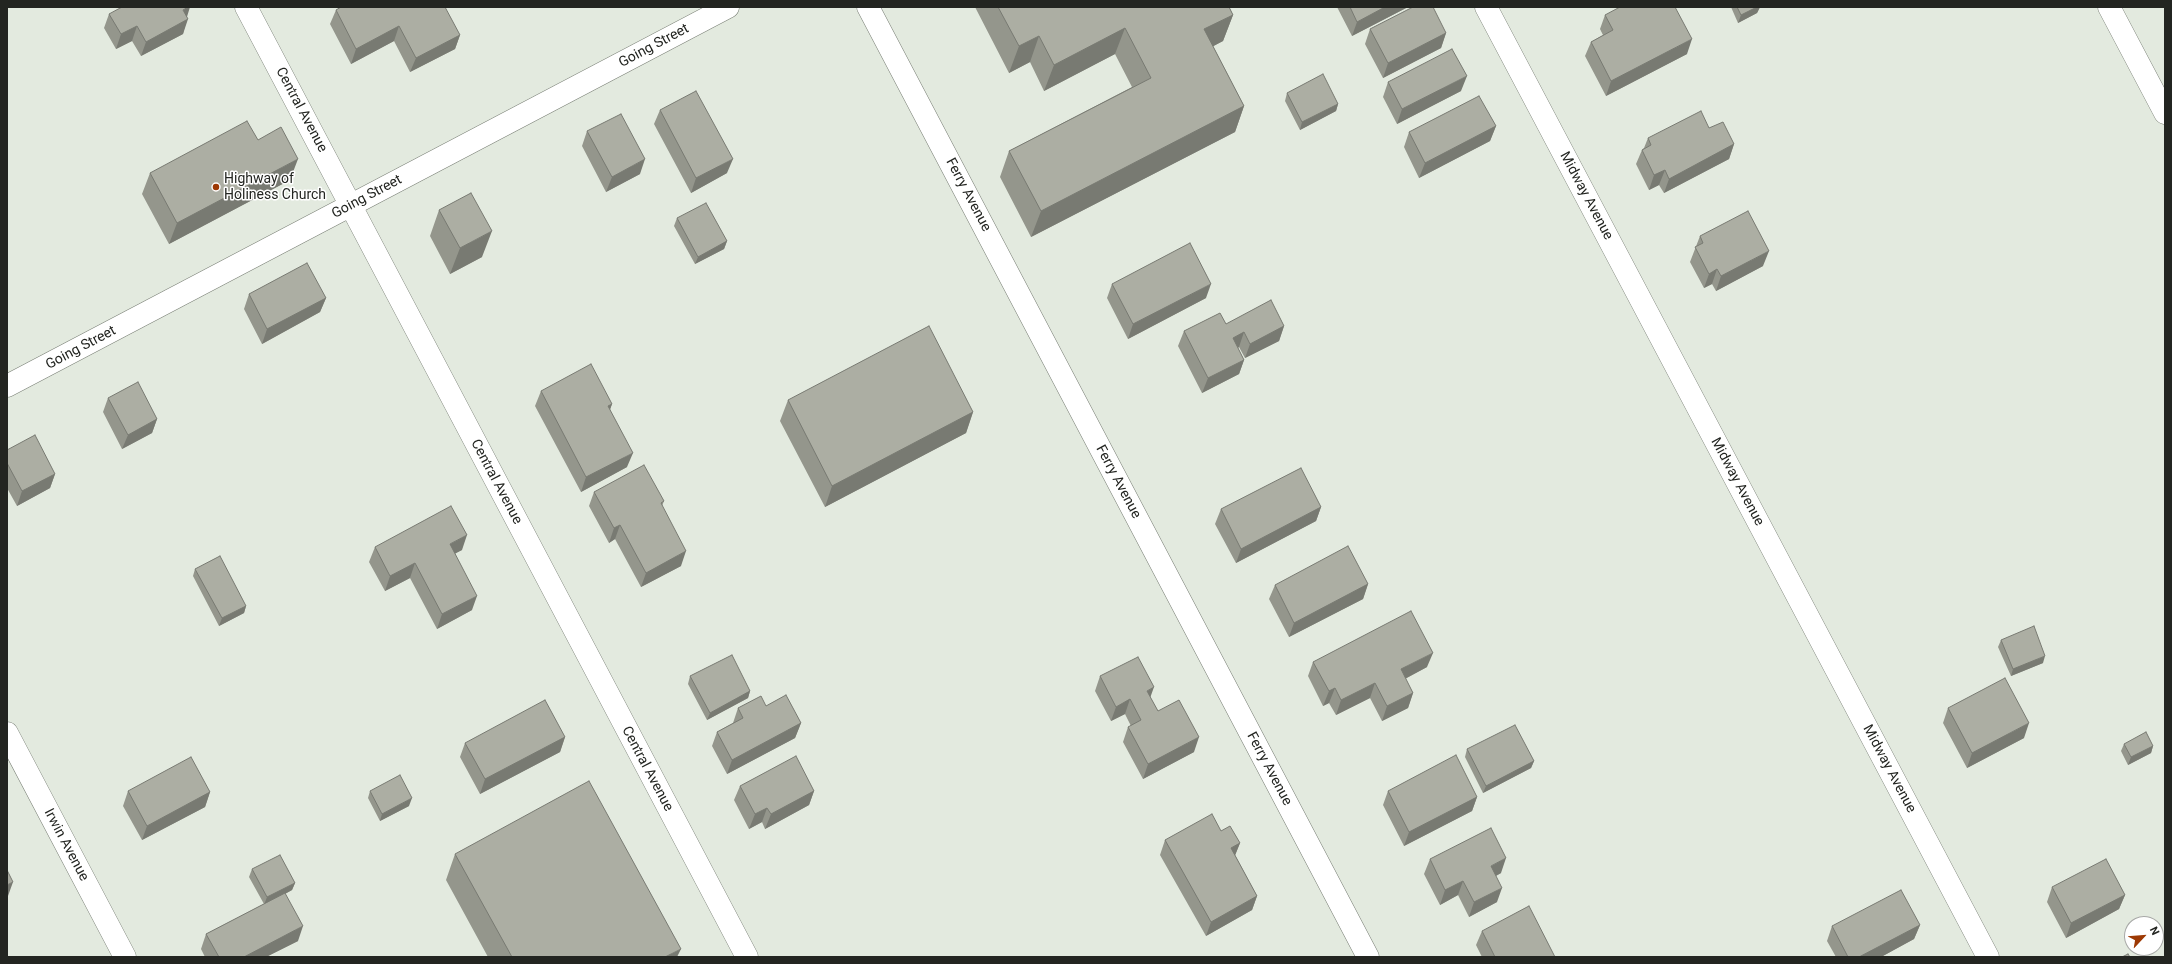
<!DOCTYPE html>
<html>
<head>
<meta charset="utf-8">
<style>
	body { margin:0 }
	#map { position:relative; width:2172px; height:964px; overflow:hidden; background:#e3eadf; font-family:Roboto,sans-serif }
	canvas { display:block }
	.frame { position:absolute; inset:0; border:8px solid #232521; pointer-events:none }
	.north { position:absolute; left:2124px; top:916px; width:40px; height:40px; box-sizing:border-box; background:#fff; border:1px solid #a7a8a6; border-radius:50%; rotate:64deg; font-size:11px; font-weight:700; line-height:16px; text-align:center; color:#232521 }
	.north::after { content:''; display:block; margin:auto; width:14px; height:18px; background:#9d3904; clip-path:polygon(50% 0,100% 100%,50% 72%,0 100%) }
</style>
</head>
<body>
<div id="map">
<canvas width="2172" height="964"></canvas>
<div class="frame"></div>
<div class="north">N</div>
</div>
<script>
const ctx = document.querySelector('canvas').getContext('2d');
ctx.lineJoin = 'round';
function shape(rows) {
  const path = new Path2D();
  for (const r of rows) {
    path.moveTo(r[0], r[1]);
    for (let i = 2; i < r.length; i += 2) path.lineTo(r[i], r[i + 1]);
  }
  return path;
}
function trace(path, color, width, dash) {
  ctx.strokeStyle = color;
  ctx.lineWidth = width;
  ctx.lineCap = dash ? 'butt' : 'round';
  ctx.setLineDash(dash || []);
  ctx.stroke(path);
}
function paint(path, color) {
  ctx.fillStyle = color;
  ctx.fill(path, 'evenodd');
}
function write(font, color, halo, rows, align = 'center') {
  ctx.font = font + ' Roboto,sans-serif';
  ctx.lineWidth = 3;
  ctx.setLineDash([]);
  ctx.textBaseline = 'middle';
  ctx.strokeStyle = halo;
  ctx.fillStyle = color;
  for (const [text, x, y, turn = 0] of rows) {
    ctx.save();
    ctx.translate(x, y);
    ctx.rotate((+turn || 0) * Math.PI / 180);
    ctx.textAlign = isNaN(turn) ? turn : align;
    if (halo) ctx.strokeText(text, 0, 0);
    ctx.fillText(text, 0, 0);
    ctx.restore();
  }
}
const minor = shape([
	[246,7,747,957],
	[868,7,1368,957],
	[1486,7,1988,957],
	[2109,7,2165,113],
	[7,386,728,7],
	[7,733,125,957]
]);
const wall = shape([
	[975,7,1229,7,1233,15,1223,41,1213,46,1244,106,1235,132,1031,237,1000,177,1009,151,1132,87,1115,54,1044,91,1030,62,1009,73],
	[1337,7,1408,7,1352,36],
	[1731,7,1760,7,1757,13,1738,23],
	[336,10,460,35,455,49,410,72,394,41,351,64,330,24],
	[109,14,187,17,183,34,141,56,132,41,116,49,104,28],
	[1605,15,1687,54,1606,96,1585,56,1591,42,1603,35,1600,29],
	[1370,29,1446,33,1441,48,1383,78,1365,44],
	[1388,82,1461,91,1397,124,1383,97],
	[1287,93,1338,104,1336,111,1300,130,1285,101],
	[660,110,727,173,691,193,654,124],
	[1496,126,1490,141,1419,178,1404,147,1409,132],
	[1709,128,1734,144,1729,159,1664,193,1659,185,1649,190,1636,164,1642,150,1644,148,1648,138],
	[587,131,640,174,606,192,582,146],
	[258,140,290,180,169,244,142,194,150,173],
	[439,210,482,257,450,274,430,236],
	[677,218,727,241,724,249,695,264,674,226],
	[1700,236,1763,266,1716,291,1712,284,1704,288,1690,262],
	[1112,284,1206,298,1128,339,1107,298],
	[249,294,326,298,320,312,262,344,244,309],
	[1226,324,1284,326,1279,341,1245,358,1239,347,1238,348,1244,360,1239,374,1202,393,1178,346,1184,331],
	[541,391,612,404,610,409,627,467,581,492,535,406],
	[108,398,157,419,152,433,122,449,103,412],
	[788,400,973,412,966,433,825,507,780,421],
	[7,450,55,474,50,488,17,506,7,488],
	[594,492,664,501,662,506,681,566,641,587,615,539,609,543,589,506],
	[1321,507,1316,521,1236,563,1215,524,1221,509],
	[375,547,462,550,455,553,472,610,437,629,410,578,385,591,369,562],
	[195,569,246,606,244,613,219,626,193,576],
	[1368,584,1363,599,1289,637,1269,599,1275,585],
	[2001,640,2043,663,2011,676,1998,647],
	[1313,662,1427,667,1405,679,1413,693,1408,708,1382,721,1370,698,1336,715,1329,703,1323,706,1308,676],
	[690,676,750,691,748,698,707,720,688,684],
	[1100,676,1150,697,1158,711,1194,752,1143,779,1123,742,1128,727,1131,726,1125,714,1111,721,1095,691],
	[766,706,801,723,795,738,727,774,712,746,717,732,733,723,738,708],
	[1948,708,2024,738,1967,768,1943,723],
	[565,737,560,752,480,794,460,757,465,743],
	[2124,744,2153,746,2151,753,2128,765,2121,751],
	[1467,749,1534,761,1531,768,1483,793,1465,757],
	[740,786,814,791,809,805,765,829,762,822,749,829,734,800],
	[128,791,210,792,205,807,142,840,123,806],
	[370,791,409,806,380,821,368,798],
	[1388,791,1477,797,1472,811,1404,846,1383,805],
	[1221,831,1240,843,1235,855,1257,896,1252,910,1206,936,1160,855,1165,840],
	[455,854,677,957,488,957,446,880],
	[1430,859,1501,873,1496,876,1497,902,1469,917,1458,895,1440,905,1424,874],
	[252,869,295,883,292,890,285,894,298,941,266,957,205,957,201,949,206,934,264,904,249,877],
	[2052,887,2125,895,2119,909,2066,938,2047,902],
	[1920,925,1914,939,1881,957,1836,957,1827,941,1832,926],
	[1482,931,1555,957,1482,957,1476,945]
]);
const shadedWall = shape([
	[188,7,190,7,186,20,183,10],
	[1385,7,1408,7,1352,36,1357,22],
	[1757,7,1760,7,1757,13,1738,23,1741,15],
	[1233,15,1223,41,1195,56,1204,29],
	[188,19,183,34,141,56,146,42],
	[137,26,132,41,116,49,121,34],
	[399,26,394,41,351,64,356,49],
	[1125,28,1115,54,1044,91,1054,65],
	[1446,33,1441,48,1383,78,1388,63],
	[460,35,455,49,410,72,416,58],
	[1039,36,1030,62,1009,73,1019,46],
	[1692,39,1687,54,1606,96,1611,81],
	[1467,76,1461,91,1397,124,1402,109],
	[1338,104,1336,111,1300,130,1302,122],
	[1244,106,1235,132,1031,237,1041,211],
	[1496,126,1490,141,1419,178,1425,163],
	[1734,144,1729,159,1664,193,1669,179],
	[298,159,290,180,169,244,177,223],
	[645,159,640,174,606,192,612,177],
	[733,159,727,173,691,193,696,178],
	[1665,170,1659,185,1649,190,1654,175],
	[492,231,482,257,450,274,460,248],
	[727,241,724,249,695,264,698,257],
	[1769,251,1763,266,1716,291,1721,276],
	[1717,269,1712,284,1704,288,1709,274],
	[1211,284,1206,298,1128,339,1133,324],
	[326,298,320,312,262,344,267,329],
	[1284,326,1279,341,1245,358,1250,344],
	[1244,332,1239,347,1227,352,1233,338],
	[1244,360,1239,374,1202,393,1208,378],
	[612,404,607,418,608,406],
	[973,412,966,433,825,507,832,486],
	[157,419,152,433,122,449,128,435],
	[633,453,627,467,581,492,586,477],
	[55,474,50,488,17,506,22,491],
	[1321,507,1316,521,1236,563,1241,549],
	[620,525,615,539,609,543,614,528],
	[467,535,462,550,445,559,450,544],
	[686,551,681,566,641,587,646,573],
	[415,563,410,578,385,591,390,576],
	[1368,584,1363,599,1289,637,1294,623],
	[477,596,472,610,437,629,442,614],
	[246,606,244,613,219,626,222,618],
	[1433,653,1427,667,1395,684,1401,669],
	[2045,656,2043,663,2011,676,2013,669],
	[1375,683,1370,698,1336,715,1341,700],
	[1154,687,1149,701,1147,691],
	[1335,688,1329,703,1323,706,1329,691],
	[750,691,748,698,707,720,710,713],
	[1413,693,1408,708,1382,721,1387,706],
	[1130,699,1125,714,1111,721,1116,707],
	[801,723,795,738,727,774,732,760],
	[2029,723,2024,738,1967,768,1972,753],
	[565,737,560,752,480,794,485,779],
	[1199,737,1194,752,1143,779,1148,764],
	[2153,746,2151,753,2128,765,2131,757],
	[1534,761,1531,768,1483,793,1486,786],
	[814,791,809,805,765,829,771,814],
	[210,792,205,807,142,840,147,826],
	[1477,797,1472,811,1404,846,1409,832],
	[412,798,409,806,380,821,382,814],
	[767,808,762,822,749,829,755,814],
	[1240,843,1234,858,1231,848],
	[1506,858,1501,873,1486,881,1491,866],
	[1463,881,1458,895,1440,905,1445,890],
	[13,882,8,896,7,897,7,885],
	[295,883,292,890,264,905,267,897],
	[1502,888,1497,902,1469,917,1474,902],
	[2125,895,2119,909,2066,938,2071,923],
	[1257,896,1252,910,1206,936,1211,922],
	[1920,925,1914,939,1881,957,1859,957],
	[303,926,298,941,266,957,244,957],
	[681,949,677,957,665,957]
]);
const building = shape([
	[122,7,188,7,183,10,188,19,146,42,137,26,121,34,109,14,122,7],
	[341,7,445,7,460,35,416,58,399,26,356,49,336,10,341,7],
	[998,7,1229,7,1233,15,1204,29,1244,106,1041,211,1009,151,1151,78,1125,28,1054,65,1039,36,1019,46,998,7],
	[1350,7,1385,7,1357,22,1350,7],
	[1413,7,1433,7,1446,33,1388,63,1370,29,1413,7],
	[1620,7,1675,7,1692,39,1611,81,1591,42,1613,30,1605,15,1620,7],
	[1737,7,1757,7,1741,15,1737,7],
	[1452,49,1467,76,1402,109,1388,82,1452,49],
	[1323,74,1338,104,1302,122,1287,93,1323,74],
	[696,91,733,159,696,178,660,110,696,91],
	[1479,96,1496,126,1425,163,1409,132,1479,96],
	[1701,111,1709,128,1723,122,1734,144,1669,179,1665,170,1654,175,1642,150,1651,145,1648,138,1701,111],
	[621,114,645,159,612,177,587,131,621,114],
	[247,121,258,140,281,127,298,159,177,223,150,173,247,121],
	[471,193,492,231,460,248,439,210,471,193],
	[706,203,727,241,698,257,677,218,706,203],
	[1748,211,1769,251,1721,276,1717,269,1709,274,1695,247,1703,243,1700,236,1748,211],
	[1190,243,1211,284,1133,324,1112,284,1190,243],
	[307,263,326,298,267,329,249,294,307,263],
	[1271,300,1284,326,1250,344,1244,332,1233,338,1244,360,1208,378,1184,331,1220,313,1226,324,1271,300],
	[929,326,973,412,832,486,788,400,929,326],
	[591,364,612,404,608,406,633,453,586,477,541,391,591,364],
	[138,382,157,419,128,435,108,398,138,382],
	[35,435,55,474,22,491,7,463,7,450,35,435],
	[644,465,664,501,661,503,686,551,646,573,620,525,614,528,594,492,644,465],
	[1301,468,1321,507,1241,549,1221,509,1301,468],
	[451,506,467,535,450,544,477,596,442,614,415,563,390,576,375,547,451,506],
	[1348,546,1368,584,1294,623,1275,585,1348,546],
	[220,556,246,606,222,618,195,569,220,556],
	[1411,611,1433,653,1401,669,1413,693,1387,706,1375,683,1341,700,1335,688,1329,691,1313,662,1411,611],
	[2034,626,2045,656,2013,669,2001,640,2034,626],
	[732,655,750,691,710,713,690,676,732,655],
	[1138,657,1154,687,1147,691,1158,711,1179,700,1199,737,1148,764,1128,727,1141,720,1130,699,1116,707,1100,676,1138,657],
	[2005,678,2029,723,1972,753,1948,708,2005,678],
	[786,695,801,723,732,760,717,732,743,718,738,708,761,696,766,706,786,695],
	[545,700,565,737,485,779,465,743,545,700],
	[1515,725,1534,761,1486,786,1467,749,1515,725],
	[2146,732,2153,746,2131,757,2124,744,2146,732],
	[1456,755,1477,797,1409,832,1388,791,1456,755],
	[796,756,814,791,771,814,767,808,755,814,740,786,796,756],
	[191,757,210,792,147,826,128,791,191,757],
	[400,775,412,798,382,814,370,791,400,775],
	[589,781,681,949,665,957,512,957,455,854,589,781],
	[1212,814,1221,831,1230,826,1240,843,1231,848,1257,896,1211,922,1165,840,1212,814],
	[1491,828,1506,858,1491,866,1502,888,1474,902,1463,881,1445,890,1430,859,1491,828],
	[280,855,295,883,267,897,252,869,280,855],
	[2106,859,2125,895,2071,923,2052,887,2106,859],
	[7,870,13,882,7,885,7,870],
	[1901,890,1920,925,1859,957,1848,957,1832,926,1901,890],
	[285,893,303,926,244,957,219,957,206,934,285,893],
	[1529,906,1555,957,1495,957,1482,931,1529,906],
	[2128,954,2130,957,2122,957,2128,954]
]);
const markers = [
	[216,187,4,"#9d3904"]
];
const streetNames = [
	["Going Street",654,46,-28],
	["Central Avenue",301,110,62],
	["Ferry Avenue",968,195,62],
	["Midway Avenue",1586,196,62],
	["Going Street",367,197,-28],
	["Going Street",81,348,-28],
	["Central Avenue",496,482,62],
	["Ferry Avenue",1118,482,62],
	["Midway Avenue",1737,482,62],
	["Central Avenue",647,769,62],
	["Ferry Avenue",1269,769,62],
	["Midway Avenue",1889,769,62],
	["Irwin Avenue",66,845,62]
];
const poiNames = [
	["Highway of",224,179],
	["Holiness Church",224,195]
];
trace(minor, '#787e74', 23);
trace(minor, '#fff', 22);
paint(wall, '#94968c');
paint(shadedWall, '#787a72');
paint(building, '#acaea3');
trace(building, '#787a72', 1);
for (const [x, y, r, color] of markers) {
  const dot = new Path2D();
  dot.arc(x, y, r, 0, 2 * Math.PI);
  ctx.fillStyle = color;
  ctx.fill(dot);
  trace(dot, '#fff', 1.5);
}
write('14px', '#232521', '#fff', streetNames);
write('14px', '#232521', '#fff', poiNames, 'left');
</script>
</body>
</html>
